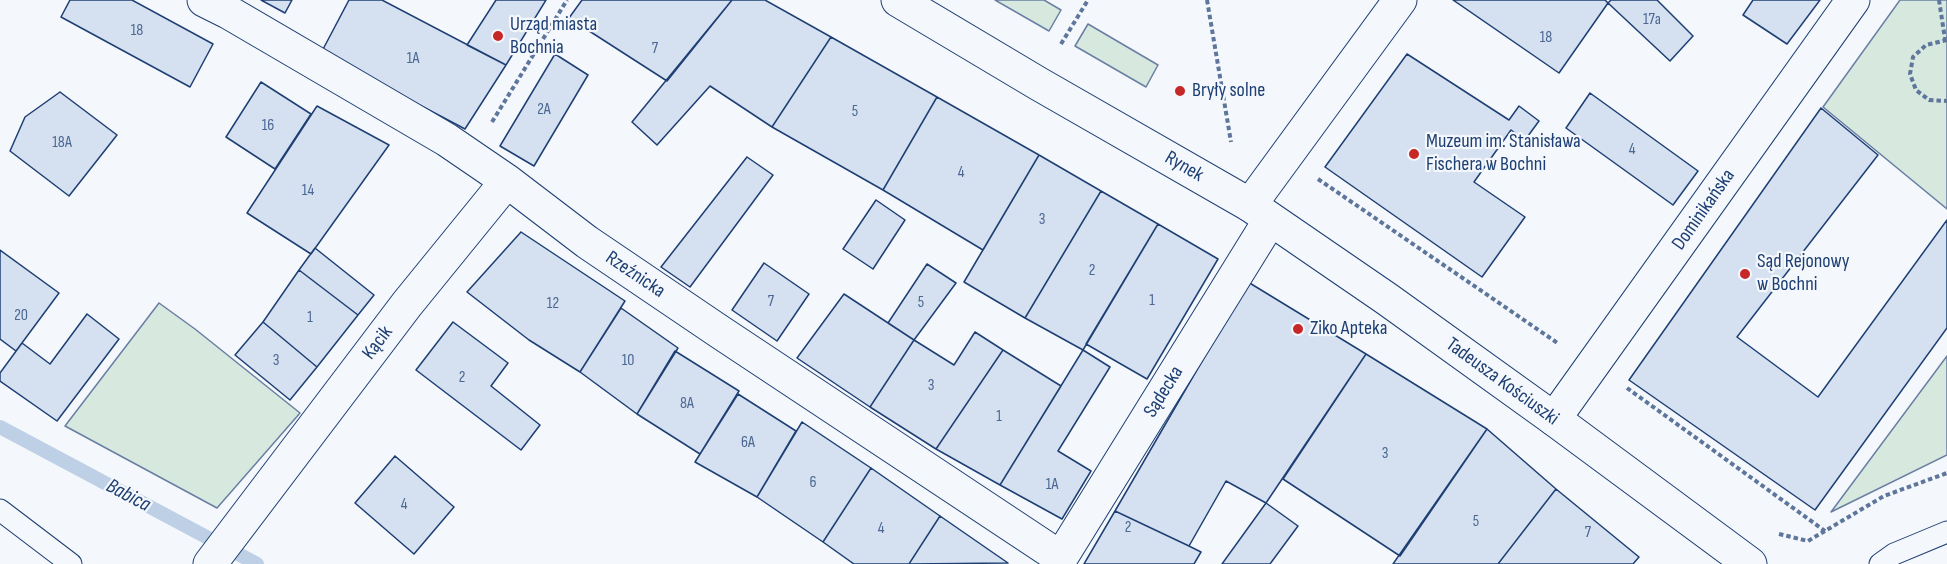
<!DOCTYPE html>
<html>
<head>
<meta charset="utf-8">
<style>
	body { margin:0 }
	canvas { display:block; background:#f4f7fb }
</style>
</head>
<body>
<canvas width="1947" height="564"></canvas>
<script>
const ctx = document.querySelector('canvas').getContext('2d');
ctx.lineJoin = 'round';
function paint(path, color) {
  ctx.fillStyle = color;
  ctx.fill(path, 'evenodd');
}
function shape(rows) {
  const path = new Path2D();
  for (const r of rows) {
    path.moveTo(r[0], r[1]);
    for (let i = 2; i < r.length; i += 2) path.lineTo(r[i], r[i + 1]);
  }
  return path;
}
function trace(path, color, width, dash) {
  ctx.strokeStyle = color;
  ctx.lineWidth = width;
  ctx.lineCap = dash ? 'butt' : 'round';
  ctx.setLineDash(dash || []);
  ctx.stroke(path);
}
function write(font, color, halo, rows, align = 'center') {
  ctx.font = font + ' "Sofia Sans Condensed",sans-serif';
  ctx.lineWidth = 4.5;
  ctx.setLineDash([]);
  ctx.textBaseline = 'middle';
  ctx.strokeStyle = halo;
  ctx.fillStyle = color;
  for (const [text, x, y, turn = 0] of rows) {
    ctx.save();
    ctx.translate(x, y);
    ctx.rotate((+turn || 0) * Math.PI / 180);
    ctx.textAlign = isNaN(turn) ? turn : align;
    if (halo) ctx.strokeText(text, 0, 0);
    ctx.fillText(text, 0, 0);
    ctx.restore();
  }
}
const green = shape([
	[995,0,1044,0,1061,10,1049,31,995,0],
	[1900,0,1947,0,1947,209,1823,107,1900,0],
	[1088,24,1158,65,1146,87,1075,46,1088,24],
	[159,303,195,329,300,413,217,508,65,426,159,303],
	[1947,356,1947,455,1831,512,1947,356]
]);
const stream = shape([
	[0,427,257,564]
]);
const building = shape([
	[70,0,132,0,213,44,190,87,61,17,70,0],
	[261,0,292,0,285,13,261,0],
	[349,0,382,0,506,65,465,129,321,53,349,0],
	[496,0,546,0,506,65,467,45,496,0],
	[582,0,732,0,667,81,569,18,582,0],
	[732,0,765,0,831,37,772,127,710,86,657,145,632,122,732,0],
	[1453,0,1605,0,1608,3,1559,73,1453,0],
	[1611,0,1657,0,1693,36,1670,61,1608,3,1611,0],
	[1753,0,1820,0,1787,44,1743,15,1753,0],
	[831,37,937,97,883,190,772,127,831,37],
	[555,54,588,75,534,166,500,146,555,54],
	[1407,54,1509,120,1519,106,1539,121,1525,140,1511,130,1474,182,1525,217,1482,277,1325,167,1407,54],
	[261,82,311,114,275,169,226,137,261,82],
	[60,92,117,135,69,196,10,151,25,117,60,92],
	[1590,93,1698,171,1673,205,1566,128,1590,93],
	[937,97,1039,155,983,250,883,190,937,97],
	[317,106,389,145,311,254,247,213,317,106],
	[1821,108,1878,155,1737,337,1818,397,1947,220,1947,328,1815,510,1629,380,1821,108],
	[1039,155,1101,191,1025,318,964,282,1039,155],
	[747,157,773,175,690,287,661,267,747,157],
	[1101,191,1158,224,1083,350,1025,318,1101,191],
	[876,200,905,220,873,269,843,249,876,200],
	[1158,224,1218,259,1147,379,1086,344,1158,224],
	[521,232,625,301,580,372,529,340,467,292,521,232],
	[315,248,374,295,358,315,299,270,315,248],
	[0,250,59,293,16,351,0,339,0,250],
	[764,263,809,294,777,341,732,310,764,263],
	[927,264,956,283,914,340,888,323,927,264],
	[299,270,358,315,317,367,263,322,299,270],
	[1248,282,1366,354,1266,503,1226,481,1189,546,1115,511,1248,282],
	[844,294,914,340,870,407,797,358,844,294],
	[621,308,678,348,637,414,580,372,621,308],
	[87,314,119,339,57,421,0,381,0,373,22,343,50,364,87,314],
	[263,322,317,367,290,400,235,355,263,322],
	[453,322,508,363,491,386,540,425,521,450,416,370,453,322],
	[975,332,1003,350,936,449,870,407,914,340,954,365,975,332],
	[1003,350,1061,386,1000,485,936,449,1003,350],
	[1083,350,1110,367,1058,451,1091,471,1062,519,1000,485,1083,350],
	[675,351,739,391,700,454,637,414,675,351],
	[1366,354,1487,429,1400,556,1283,479,1366,354],
	[738,394,796,431,757,497,695,462,738,394],
	[802,422,871,468,823,542,757,497,802,422],
	[1487,429,1556,489,1498,564,1393,564,1487,429],
	[395,456,454,507,414,554,355,503,395,456],
	[871,468,940,516,909,564,854,564,823,542,871,468],
	[1556,489,1639,557,1633,564,1498,564,1556,489],
	[1266,503,1298,526,1270,564,1222,564,1266,503],
	[1115,511,1189,546,1201,552,1194,564,1084,564,1115,511],
	[940,516,1008,563,909,564,940,516]
]);
const path = shape([
	[1207,0,1231,142],
	[1939,0,1945,39],
	[1947,40,1926,45,1913,57,1910,74,1916,90,1929,100,1947,101],
	[1061,44,1088,0],
	[492,122,567,0],
	[1318,179,1559,344],
	[1627,388,1825,531],
	[1779,534,1808,541,1884,496,1947,473]
]);
const service = shape([
	[0,510,71,564],
	[1880,564,1894,554,1947,532]
]);
const minor = shape([
	[204,0,228,12,447,140,507,181,587,242,720,332,1061,558],
	[1250,205,1400,0],
	[1554,419,1853,0],
	[210,564,407,304,507,181],
	[1057,564,1270,220]
]);
const tertiary = shape([
	[898,0,1039,84,1250,205,1387,299,1554,419,1750,564]
]);
const markers = [
	[498,36,6,"#c62828"],
	[1180,91,6,"#c62828"],
	[1414,154,6,"#c62828"],
	[1745,274,6,"#c62828"],
	[1298,329,6,"#c62828"]
];
const numberNames = [
	["17a",1652,20],
	["18",137,31],
	["18",1546,38],
	["7",655,49],
	["1A",413,59],
	["2A",544,110],
	["5",855,112],
	["16",268,126],
	["18A",62,143],
	["4",1632,150],
	["4",961,173],
	["14",308,191],
	["3",1042,220],
	["2",1092,271],
	["1",1152,301],
	["7",771,302],
	["5",921,303],
	["12",553,304],
	["20",21,316],
	["1",310,318],
	["3",276,361],
	["10",628,361],
	["2",462,378],
	["3",931,386],
	["8A",687,404],
	["1",999,417],
	["6A",748,443],
	["3",1385,454],
	["6",813,483],
	["1A",1052,485],
	["4",404,505],
	["5",1476,522],
	["2",1128,528],
	["4",881,529],
	["7",1588,533]
];
const poiNames = [
	["Urząd miasta",510,25],
	["Bochnia",510,48],
	["Bryły solne",1192,91],
	["Muzeum im. Stanisława",1426,142],
	["Fischera w Bochni",1426,165],
	["Sąd Rejonowy",1757,262],
	["w Bochni",1757,285],
	["Ziko Apteka",1310,329]
];
const streetNames = [
	["Rynek",1184,167,30],
	["Dominikańska",1704,210,-55],
	["Rzeźnicka",635,275,34],
	["Kącik",378,343,-53],
	["Tadeusza Kościuszki",1502,382,36],
	["Sądecka",1164,392,-58]
];
const waterNames = [
	["Babica",128,496,28]
];
paint(green, '#d7e8df');
trace(green, '#687fa3', 1.5);
trace(stream, '#bed0e5', 14);
paint(building, '#d5e0f0');
trace(building, '#1d3f73', 1.5);
trace(service, '#1d3f73', 23);
trace(minor, '#1d3f73', 35);
trace(tertiary, '#1d3f73', 35);
trace(path, '#5e769c', 4, [4.5, 3]);
trace(service, '#f4f7fb', 21);
trace(minor, '#f4f7fb', 33);
trace(tertiary, '#f4f7fb', 33);
for (const [x, y, r, color] of markers) {
  const dot = new Path2D();
  dot.arc(x, y, r, 0, 2 * Math.PI);
  ctx.fillStyle = color;
  ctx.fill(dot);
  trace(dot, '#f4f7fb', 2);
}
write('16px', '#4b6792', null, numberNames);
write('20px', '#1d3f73', '#f4f7fb', poiNames, 'left');
write('20px', '#1d3f73', '#f4f7fb', streetNames);
write('italic 21px', '#1d3f73', '#f4f7fb', waterNames);
</script>
</body>
</html>
